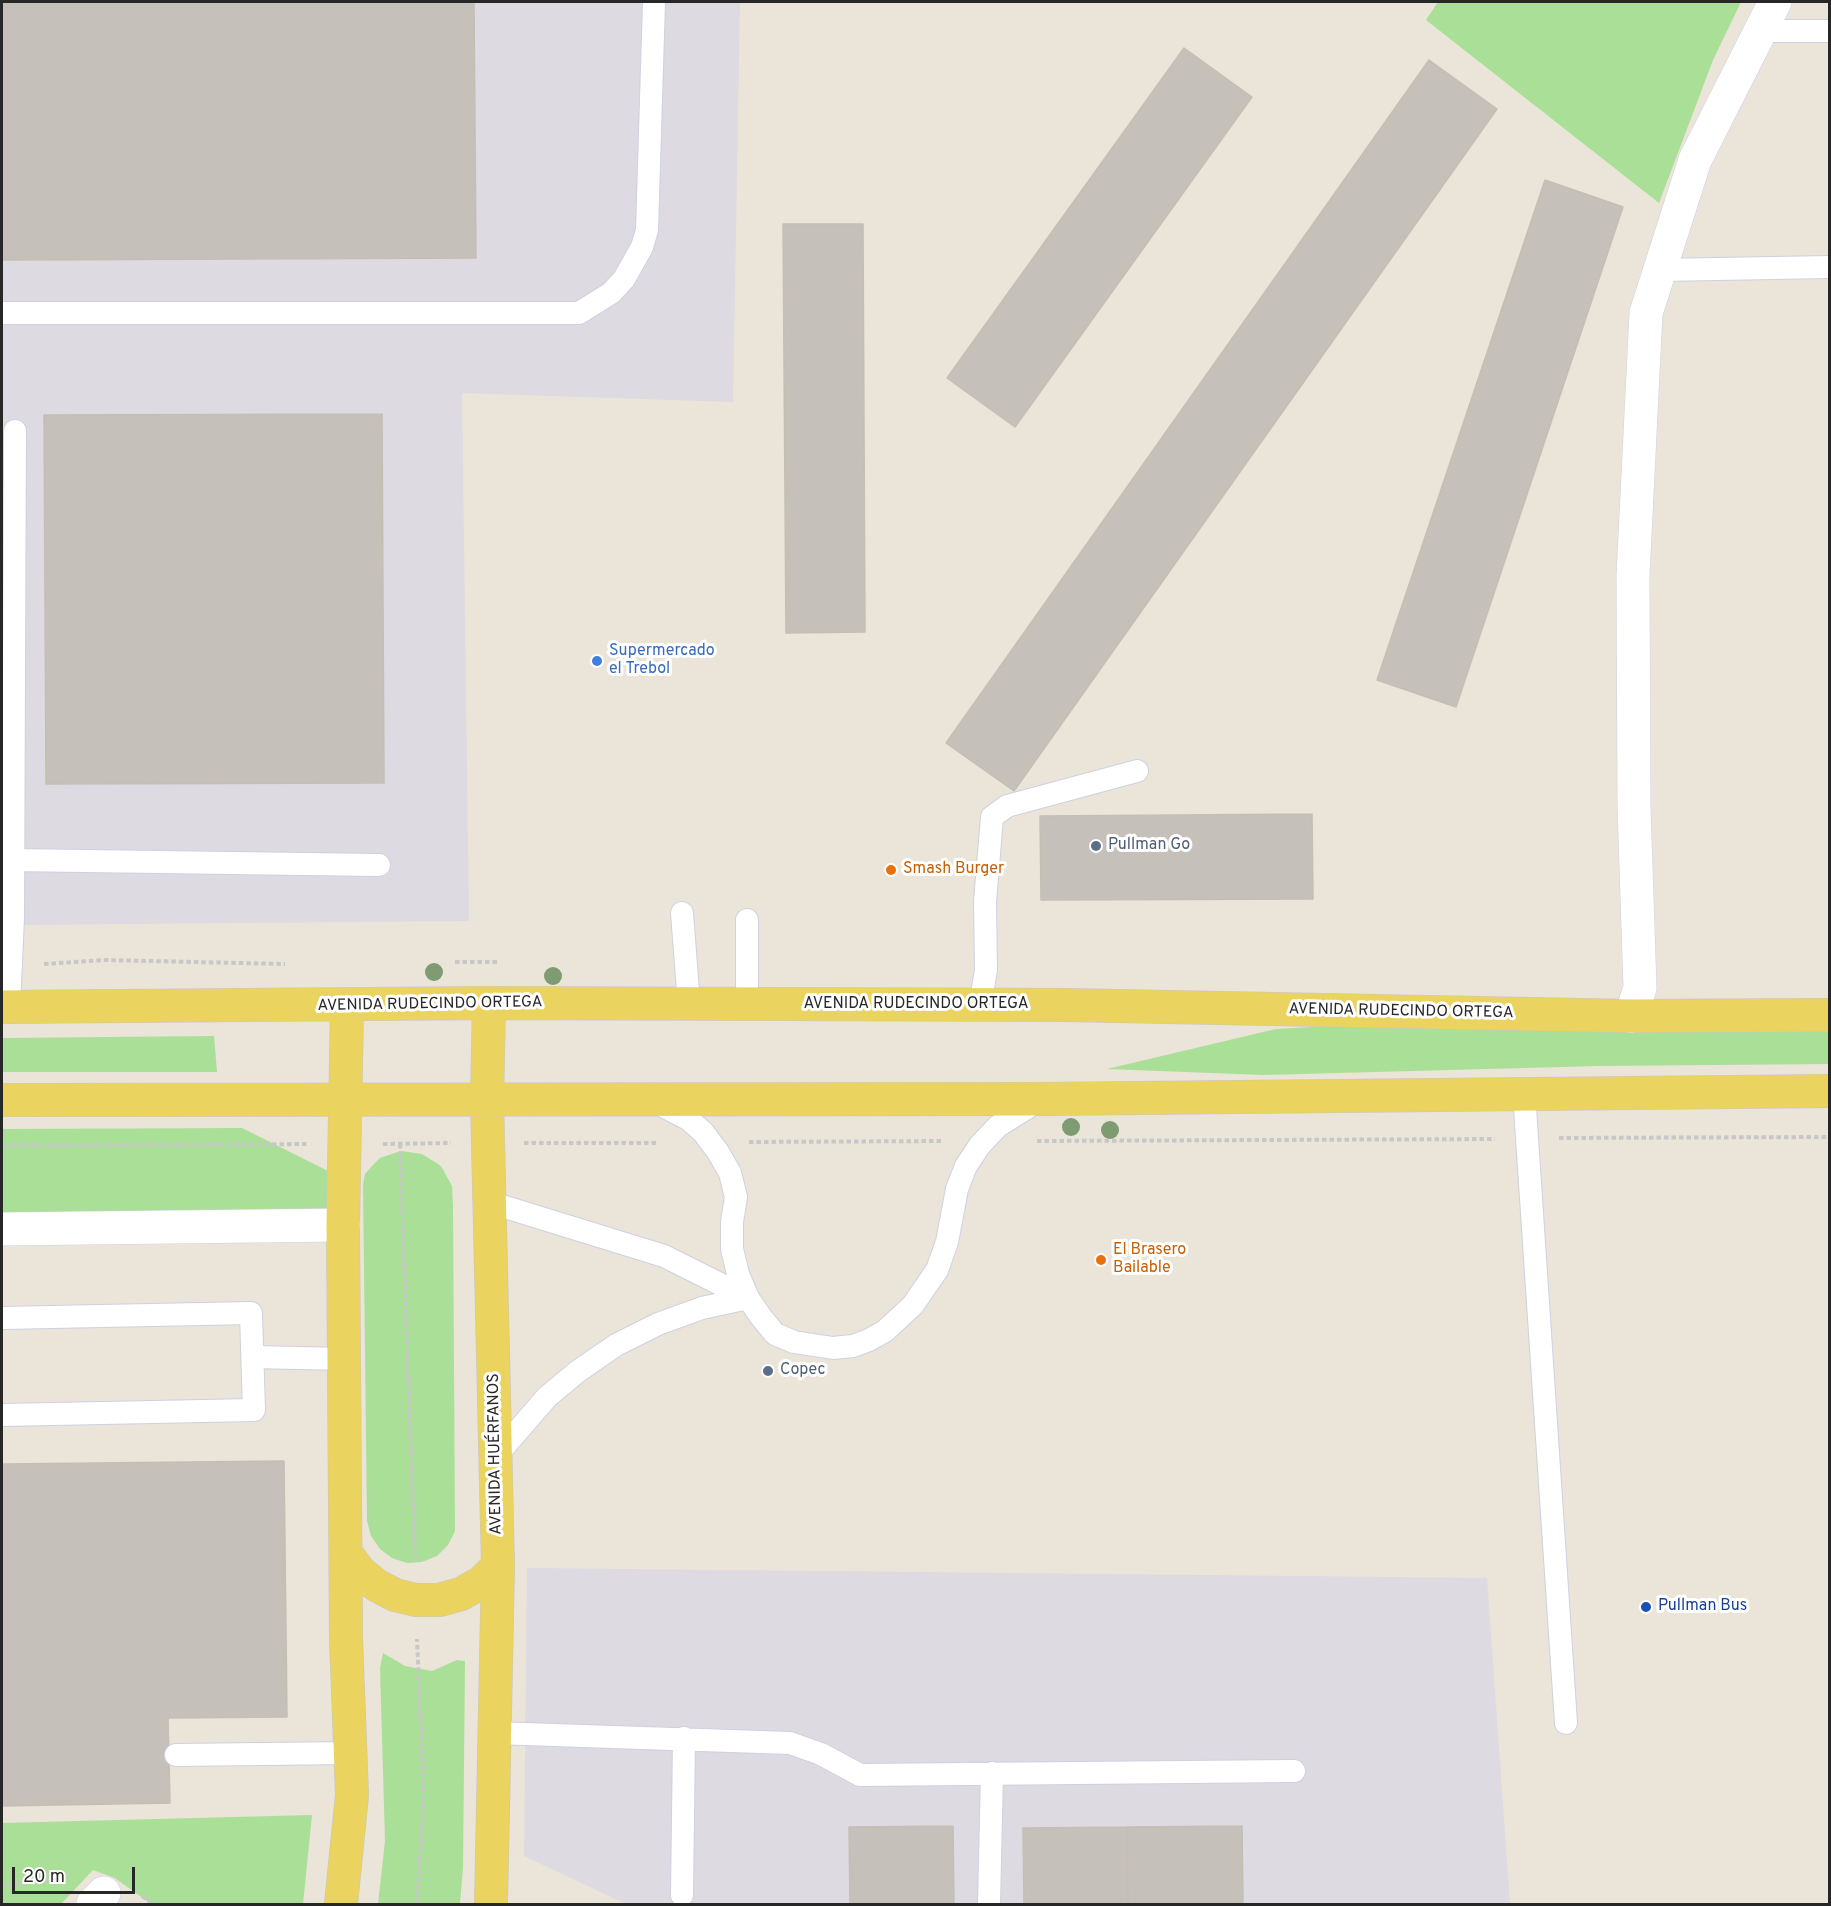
<!DOCTYPE html>
<html>
<head>
<meta charset="utf-8">
<style>
	body { margin:0 }
	#map { position:relative; width:1831px; height:1906px; overflow:hidden; background:#eae4d9; font-family:Overpass,sans-serif }
	canvas { display:block }
	.frame { position:absolute; inset:0; border:3px solid #272727; pointer-events:none }
	.scale { position:absolute; left:12px; top:1867px; width:123px; height:27px; box-sizing:border-box; border:3px solid #272727; border-top:0; padding-left:8px; font-size:18px; line-height:21px; white-space:nowrap; color:#272727; -webkit-text-stroke:4px #fff; paint-order:stroke }
</style>
</head>
<body>
<div id="map">
<canvas width="1831" height="1906"></canvas>
<div class="frame"></div>
<div class="scale">20 m</div>
</div>
<script>
const ctx = document.querySelector('canvas').getContext('2d');
ctx.lineJoin = 'round';
function paint(path, color) {
  ctx.fillStyle = color;
  ctx.fill(path, 'evenodd');
}
function shape(rows) {
  const path = new Path2D();
  for (const r of rows) {
    path.moveTo(r[0], r[1]);
    for (let i = 2; i < r.length; i += 2) path.lineTo(r[i], r[i + 1]);
  }
  return path;
}
function trace(path, color, width, dash) {
  ctx.strokeStyle = color;
  ctx.lineWidth = width;
  ctx.lineCap = dash ? 'butt' : 'round';
  ctx.setLineDash(dash || []);
  ctx.stroke(path);
}
function write(font, color, halo, rows, align = 'center') {
  ctx.font = font + ' Overpass,sans-serif';
  ctx.lineWidth = 6;
  ctx.setLineDash([]);
  ctx.textBaseline = 'middle';
  ctx.strokeStyle = halo;
  ctx.fillStyle = color;
  for (const [text, x, y, turn = 0] of rows) {
    ctx.save();
    ctx.translate(x, y);
    ctx.rotate((+turn || 0) * Math.PI / 180);
    ctx.textAlign = isNaN(turn) ? turn : align;
    if (halo) ctx.strokeText(text, 0, 0);
    ctx.fillText(text, 0, 0);
    ctx.restore();
  }
}
const industrial = shape([
	[2,2,740,2,733,402,462,393,469,921,2,925],
	[527,1568,1487,1578,1510,1904,626,1904,524,1856]
]);
const green = shape([
	[1438,2,1741,2,1713,60,1659,203,1426,20],
	[1329,1026,1829,1028,1829,1064,1598,1066,1264,1075,1107,1069,1276,1029],
	[214,1036,217,1072,2,1072,2,1038],
	[242,1128,330,1172,328,1209,2,1213,2,1129],
	[401,1151,422,1154,441,1166,452,1186,453,1206,455,1531,448,1545,437,1556,422,1562,407,1563,392,1558,380,1549,371,1536,367,1521,363,1185,365,1174,372,1166,380,1158],
	[383,1653,405,1666,432,1671,457,1660,465,1661,463,1867,460,1904,378,1904,385,1841,380,1668],
	[312,1815,303,1904,151,1904,115,1878,93,1870,61,1904,2,1904,2,1823]
]);
const building = shape([
	[2,2,474,2,476,258,2,260,2,2],
	[1184,48,1252,97,1015,427,947,378,1184,48],
	[1429,60,1497,109,1014,791,946,743,1429,60],
	[1545,180,1623,207,1456,707,1377,680,1545,180],
	[783,224,863,224,865,632,786,633,783,224],
	[382,414,384,783,46,784,44,415,382,414],
	[1312,814,1313,899,1041,900,1040,816,1312,814],
	[284,1461,287,1717,168,1718,170,1803,2,1806,2,1464,284,1461],
	[953,1826,954,1904,850,1904,849,1827,953,1826],
	[1242,1826,1243,1904,1128,1904,1127,1827,1242,1826],
	[1127,1827,1128,1904,1024,1904,1023,1828,1127,1827]
]);
const path = shape([
	[455,962,498,962],
	[44,964,103,960,285,964],
	[1559,1138,1830,1137],
	[1037,1141,1495,1139],
	[749,1142,943,1141],
	[524,1143,658,1143],
	[383,1144,451,1143],
	[400,1144,415,1562],
	[2,1146,307,1144],
	[2,1887,70,1873],
	[142,1896,153,1904],
	[417,1904,424,1797,417,1639]
]);
const service = shape([
	[1760,31,1830,31],
	[1660,270,1830,267],
	[2,313,579,313,611,293,624,279,642,247,647,230,654,2],
	[12,860,379,865],
	[682,913,689,1004],
	[747,920,747,1004],
	[980,1005,986,970,985,902,992,817,1007,806,1137,771],
	[9,1007,13,918,15,431],
	[1524,1093,1566,1723],
	[655,1102,688,1119,703,1132,718,1152,730,1173,736,1197,732,1222,732,1249,738,1274,748,1298,761,1317,775,1334,794,1342,833,1348,853,1346,869,1340,885,1331,913,1305,937,1270,947,1242,957,1189,966,1166,980,1145,998,1126,1038,1101],
	[489,1202,664,1256,748,1298,702,1308,658,1324,616,1345,577,1372,547,1397,496,1456],
	[2,1318,251,1313,254,1410,2,1415],
	[253,1357,344,1359],
	[495,1733,790,1743,821,1754,860,1775,1294,1771],
	[176,1755,351,1753],
	[682,1895,684,1738],
	[989,1904,992,1773]
]);
const minor = shape([
	[1631,1016,1640,988,1634,807,1633,576,1646,313,1695,160,1775,2],
	[2,1229,343,1225],
	[93,1904,104,1893]
]);
const primary = shape([
	[489,1003,487,1100,498,1566,491,1904],
	[2,1007,489,1003,1066,1005,1631,1016,1830,1015],
	[2,1100,1042,1099,1830,1091],
	[346,1553,359,1571,376,1585,395,1595,416,1600,439,1600,461,1594,482,1582,498,1566],
	[341,1904,352,1795,346,1639,343,1225,347,1006]
]);
const trees = [
	[434,972],
	[553,976],
	[1071,1127],
	[1110,1130]
];
const markers = [
	[597,661,6,"#3f7fe0"],
	[1096,846,6,"#5c6f8a"],
	[891,870,6,"#e8710a"],
	[1101,1260,6,"#e8710a"],
	[768,1371,6,"#5c6f8a"],
	[1646,1607,6,"#1a4fb4"]
];
const shopNames = [
	["Supermercado",609,652],
	["el Trebol",609,670]
];
const serviceNames = [
	["Pullman Go",1108,846],
	["Copec",780,1371]
];
const foodNames = [
	["Smash Burger",903,870],
	["El Brasero",1113,1251],
	["Bailable",1113,1269]
];
const streetNames = [
	["AVENIDA RUDECINDO ORTEGA",430,1005,-1],
	["AVENIDA RUDECINDO ORTEGA",916,1005],
	["AVENIDA RUDECINDO ORTEGA",1401,1012,1],
	["AVENIDA HUÉRFANOS",496,1454,-91]
];
const transitNames = [
	["Pullman Bus",1658,1607]
];
paint(industrial, '#dddae2');
paint(green, '#aadf97');
paint(building, '#c5c0b9');
trace(building, '#c4bfb3', 1.5);
trace(service, '#cfd1e0', 24);
trace(minor, '#cfd1e0', 34);
trace(primary, '#c7c7c7', 34);
trace(path, '#c7c7c7', 4, [4.5, 3]);
trace(service, '#fff', 22);
trace(minor, '#fff', 33);
trace(primary, '#ead35e', 33);
ctx.fillStyle = '#7e9b71';
for (const [x, y] of trees) {
  ctx.beginPath();
  ctx.arc(x, y, 9, 0, 2 * Math.PI);
  ctx.fill();
}
for (const [x, y, r, color] of markers) {
  const dot = new Path2D();
  dot.arc(x, y, r, 0, 2 * Math.PI);
  ctx.fillStyle = color;
  ctx.fill(dot);
  trace(dot, '#fff', 2);
}
write('16px', '#366cbe', '#fff', shopNames, 'left');
write('16px', '#4e5e75', '#fff', serviceNames, 'left');
write('16px', '#c56008', '#fff', foodNames, 'left');
write('16px', '#272727', '#fff', streetNames);
write('16px', '#164399', '#fff', transitNames, 'left');
</script>
</body>
</html>
